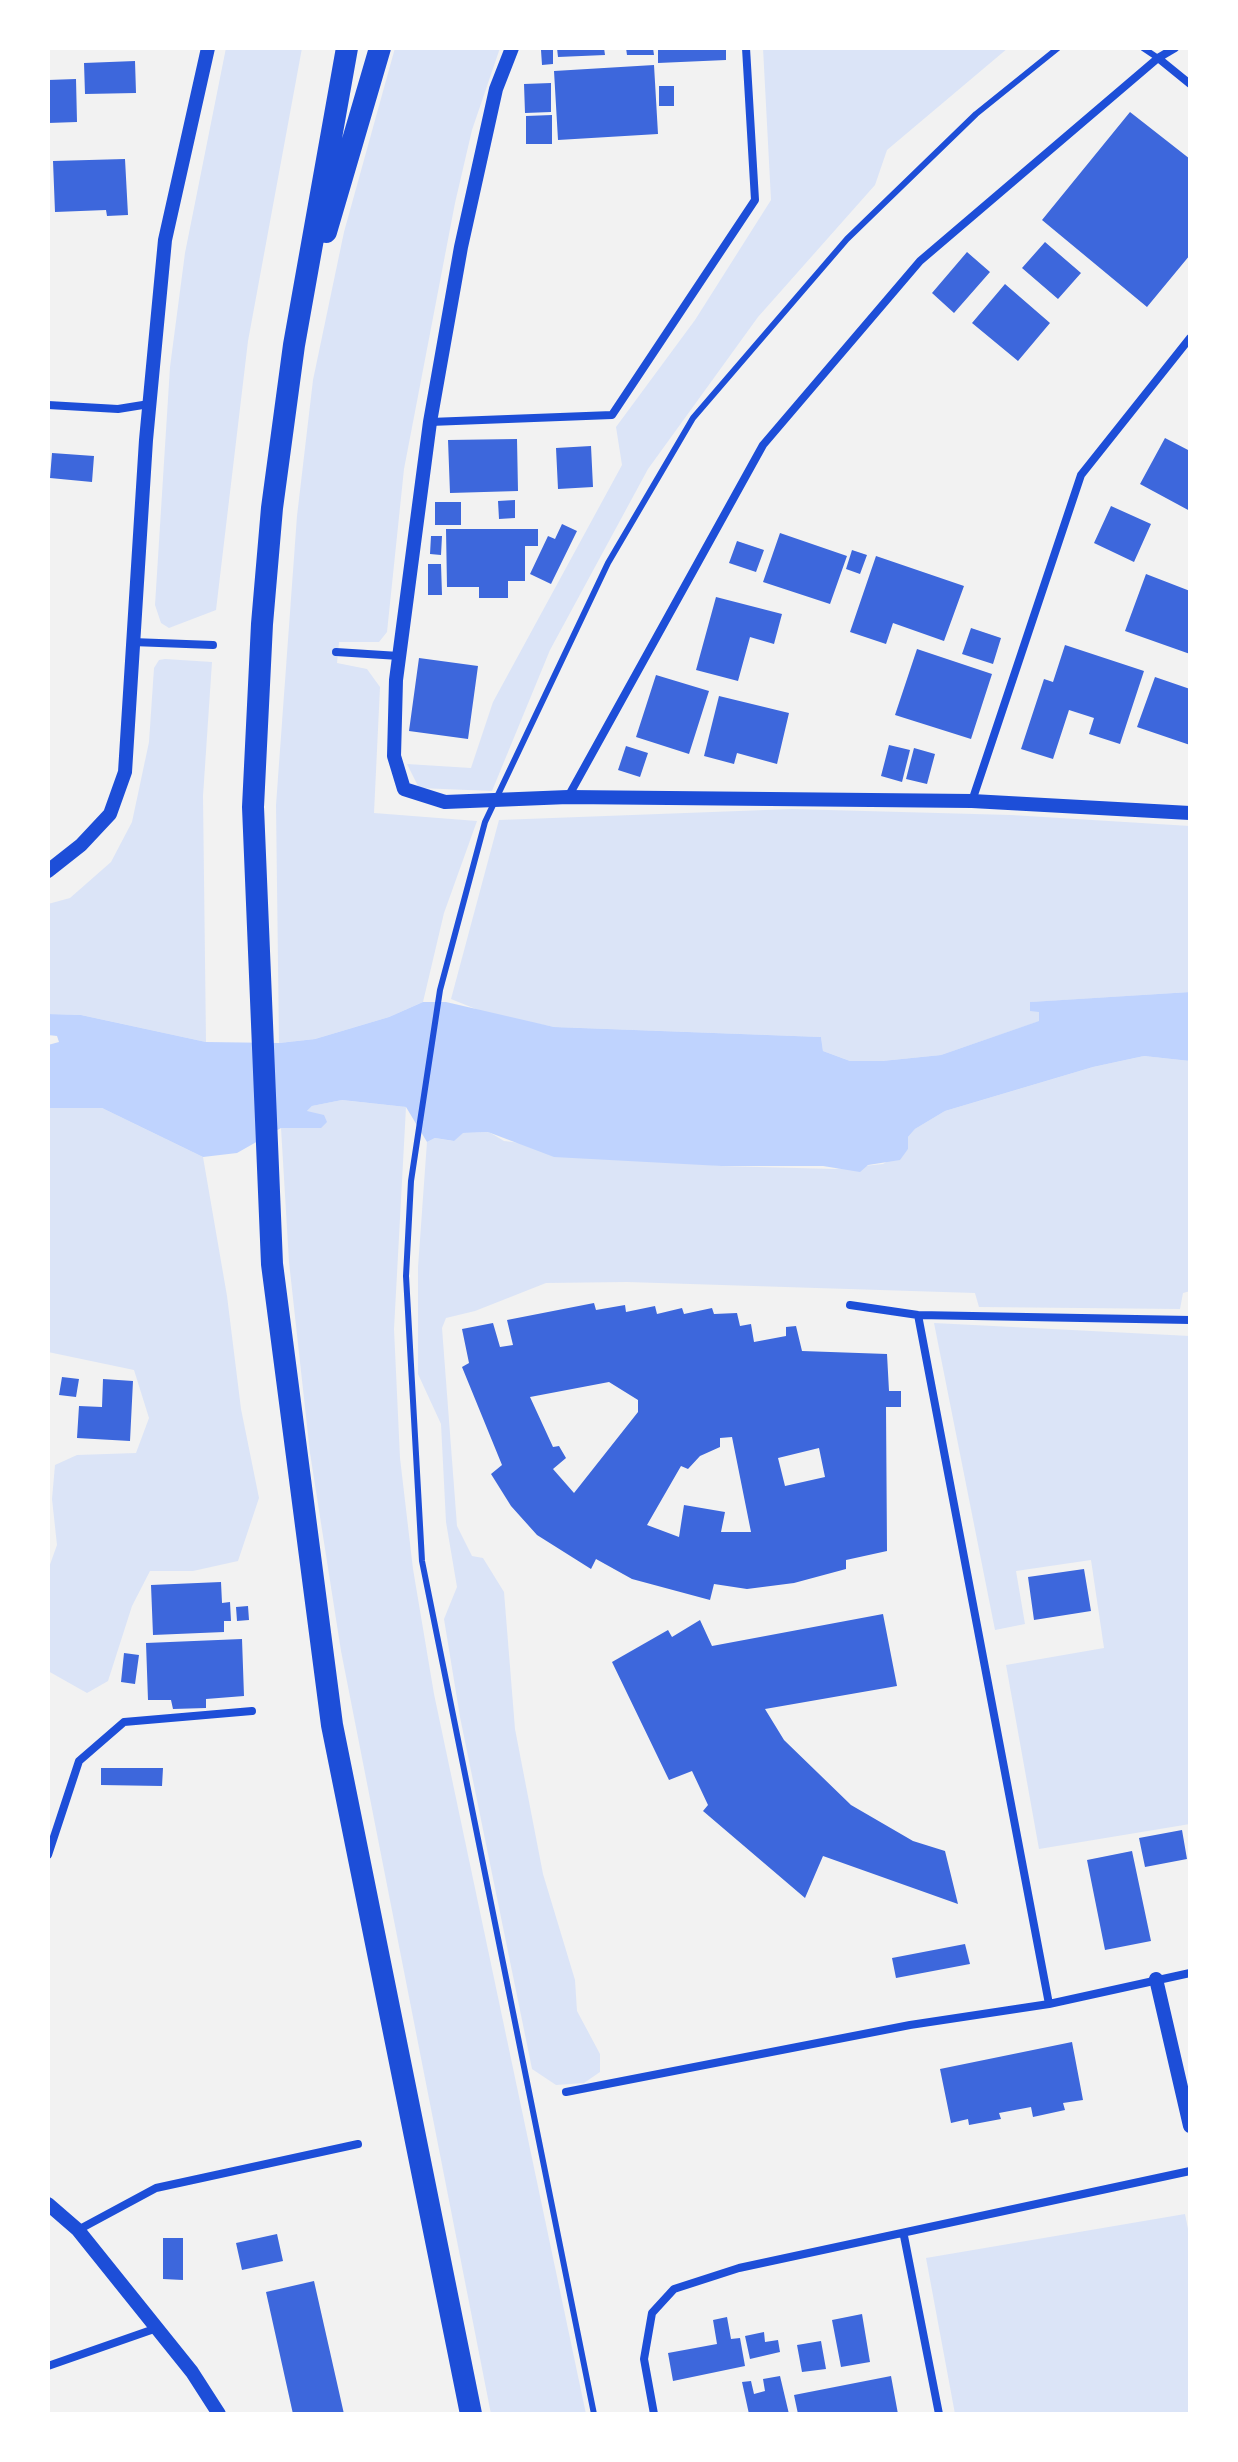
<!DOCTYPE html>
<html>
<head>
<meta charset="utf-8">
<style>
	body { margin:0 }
	#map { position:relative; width:1238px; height:2462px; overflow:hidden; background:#f2f2f2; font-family:Literata,serif }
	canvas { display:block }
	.frame { position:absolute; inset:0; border:50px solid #fff; pointer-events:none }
</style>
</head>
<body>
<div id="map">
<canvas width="1238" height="2462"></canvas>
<div class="frame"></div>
</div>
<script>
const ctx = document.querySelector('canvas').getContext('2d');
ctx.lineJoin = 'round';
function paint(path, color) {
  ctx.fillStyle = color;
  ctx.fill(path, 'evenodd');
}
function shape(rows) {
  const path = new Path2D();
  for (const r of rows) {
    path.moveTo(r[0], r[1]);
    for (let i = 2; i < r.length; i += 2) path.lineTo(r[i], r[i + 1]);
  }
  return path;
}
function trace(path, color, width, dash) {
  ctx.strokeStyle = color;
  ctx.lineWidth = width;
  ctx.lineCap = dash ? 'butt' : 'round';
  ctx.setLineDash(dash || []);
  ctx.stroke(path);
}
const green = shape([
	[226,48,302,48,248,341,216,610,169,628,161,623,155,605,170,367,185,253],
	[395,48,500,48,472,130,455,203,404,469,387,632,379,642,339,642,337,663,367,669,380,687,374,813,477,821,444,913,423,1002,389,1017,315,1039,279,1043,276,805,297,516,313,380,344,232],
	[763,48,1008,48,887,150,875,185,758,317,648,469,550,650,492,791,419,788,407,764,471,768,493,702,622,465,616,427,695,320,771,200],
	[165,659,212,662,203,796,206,1042,81,1015,48,1014,48,904,70,898,111,862,132,822,149,742,154,668,159,660],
	[792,809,1011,815,1190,826,1190,992,1031,1002,1039,1011,1040,1021,941,1055,882,1061,850,1061,823,1051,821,1037,554,1027,488,1014,451,999,499,820],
	[1144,1056,1190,1061,1190,1291,1183,1293,1180,1309,979,1307,975,1293,627,1282,546,1283,475,1311,446,1318,442,1328,457,1526,472,1556,483,1558,504,1592,515,1729,543,1874,575,1980,577,2011,600,2054,600,2072,584,2083,556,2085,532,2069,460,1717,444,1619,457,1587,446,1522,441,1424,418,1374,418,1267,427,1142,435,1138,453,1141,462,1133,489,1132,504,1141,721,1166,835,1169,883,1164,908,1149,908,1137,915,1129,945,1111,1093,1067],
	[342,1100,406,1107,394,1329,400,1458,413,1569,434,1694,586,2414,491,2414,341,1651,310,1453,289,1262,281,1128,321,1128,307,1111,312,1106],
	[48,1108,102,1108,203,1157,227,1296,241,1409,259,1498,238,1561,193,1571,150,1571,132,1606,108,1681,87,1693,48,1671,48,1570,57,1545,52,1499,55,1465,77,1455,136,1453,149,1418,134,1370,48,1352],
	[934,1323,1190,1336,1190,1824,1039,1849,1006,1665,1104,1648,1091,1560,1016,1571,1025,1624,995,1630],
	[1185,2214,1190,2239,1190,2414,955,2414,926,2258]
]);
const water = shape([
	[1190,992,1190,1061,1144,1056,1093,1067,945,1111,915,1129,908,1137,908,1149,900,1160,868,1165,860,1172,823,1166,721,1166,554,1157,488,1132,463,1133,454,1141,435,1138,427,1142,406,1107,342,1100,312,1106,307,1111,324,1115,327,1122,321,1128,281,1128,237,1153,203,1157,102,1108,48,1108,48,1045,59,1042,57,1036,48,1035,48,1014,81,1015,206,1042,279,1043,315,1039,389,1017,423,1002,446,1002,554,1027,821,1037,823,1051,850,1061,882,1061,941,1055,1039,1021,1039,1012,1030,1011,1030,1002]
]);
const building = shape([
	[557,48,604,48,605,55,558,57],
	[626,48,653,48,654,55,627,55],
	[658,48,726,48,726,60,658,63],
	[541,50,553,50,553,64,542,65],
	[135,61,136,93,85,94,84,63],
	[654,65,658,134,558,140,554,71],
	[76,79,77,122,48,123,48,80],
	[551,83,551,112,525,113,524,84],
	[659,86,674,86,674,106,659,106],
	[1130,112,1190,159,1190,255,1147,307,1042,220],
	[552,115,552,144,526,144,526,116],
	[125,159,128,215,107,216,106,210,55,212,53,161],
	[1045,242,1081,273,1058,299,1022,268],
	[967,252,990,272,954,313,932,293],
	[1005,284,1050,323,1018,361,972,323],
	[1165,438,1190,451,1190,511,1140,484],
	[517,439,518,491,450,493,448,440],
	[591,446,593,487,558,489,556,448],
	[52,453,94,456,92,482,50,478],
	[515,500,515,518,499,519,498,501],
	[435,502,461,502,461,525,435,525],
	[1111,506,1151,524,1134,562,1094,543],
	[562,524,577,531,551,584,530,574,548,536,555,539],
	[446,529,538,529,538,546,525,546,525,581,508,581,508,598,479,598,479,587,447,587],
	[780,533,847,556,830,604,763,582],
	[431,536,442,536,441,555,430,554],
	[737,541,764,550,756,572,729,563],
	[852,550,867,555,860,574,846,569],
	[876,556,964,586,944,641,893,623,886,644,850,632],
	[428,564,441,564,442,595,428,595],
	[1146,574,1190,591,1190,654,1125,631],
	[716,597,782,614,774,644,750,637,738,681,696,670],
	[971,628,1001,638,993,664,962,654],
	[1065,645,1144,671,1120,744,1089,734,1094,718,1069,710,1053,759,1021,749,1044,679,1053,682],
	[917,649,992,674,971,739,895,715],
	[419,658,478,666,468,739,409,731],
	[656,675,709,691,689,754,636,737],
	[1155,677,1190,689,1190,745,1137,727],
	[719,696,789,713,777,764,737,753,734,764,704,756],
	[889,745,910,750,902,782,881,776],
	[626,746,648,753,640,777,618,770],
	[914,748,935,754,927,784,906,779],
	[594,1303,596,1310,625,1305,626,1312,655,1306,657,1314,682,1308,684,1314,712,1308,714,1314,737,1313,740,1326,751,1324,754,1342,786,1336,786,1327,796,1326,802,1351,887,1354,889,1391,901,1391,901,1407,886,1407,887,1551,846,1560,846,1569,794,1583,747,1589,714,1584,710,1600,632,1579,596,1559,591,1569,537,1535,511,1506,491,1474,502,1465,462,1367,469,1363,462,1329,493,1323,500,1347,513,1345,507,1320],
	[609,1382,638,1400,638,1412,574,1493,553,1469,566,1458,559,1446,553,1447,530,1397],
	[732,1437,751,1532,721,1532,725,1512,684,1505,679,1537,647,1525,681,1466,688,1469,700,1456,720,1447,720,1438],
	[819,1448,825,1477,785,1486,778,1458],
	[62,1377,79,1379,76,1397,59,1395],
	[103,1379,133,1381,130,1441,77,1438,79,1406,102,1407],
	[1084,1569,1091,1611,1034,1620,1028,1577],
	[221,1582,222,1603,230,1602,231,1621,224,1621,224,1632,153,1635,151,1585],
	[248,1606,249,1620,237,1621,236,1607],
	[883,1614,897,1686,765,1709,784,1740,851,1805,913,1841,945,1851,958,1904,823,1856,805,1898,703,1811,708,1805,692,1771,669,1780,612,1662,668,1630,672,1637,700,1620,712,1646],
	[242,1639,244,1696,206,1699,206,1708,173,1709,171,1700,148,1700,146,1643],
	[124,1653,139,1655,135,1684,121,1682],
	[101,1768,163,1768,162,1786,101,1785],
	[1182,1830,1187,1859,1145,1867,1139,1838],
	[1132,1851,1151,1941,1105,1950,1087,1860],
	[965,1944,970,1964,896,1978,892,1958],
	[1072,2042,1083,2100,1063,2103,1065,2110,1033,2117,1031,2107,999,2113,1001,2119,969,2125,968,2119,951,2123,940,2069],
	[277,2234,283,2261,242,2270,236,2243],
	[163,2238,183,2238,183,2280,163,2279],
	[314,2281,344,2414,293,2414,266,2292],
	[862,2314,870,2362,841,2367,832,2320],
	[727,2317,731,2339,740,2338,745,2366,673,2381,668,2353,717,2344,713,2320],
	[764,2332,765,2342,778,2340,780,2352,750,2359,745,2336],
	[821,2341,826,2369,802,2372,797,2345],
	[780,2376,789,2414,749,2414,742,2382,751,2381,754,2394,765,2391,763,2379],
	[891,2376,898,2414,798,2414,794,2395]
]);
const service = shape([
	[1143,48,1158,58],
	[594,2414,422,1561,406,1276,411,1181,440,990,485,822,608,563,693,418,847,239,976,114,1058,48]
]);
const minor = shape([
	[1158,58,1190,84],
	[48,405,118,409,149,404],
	[430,422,612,415,755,200,746,48],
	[132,642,213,645],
	[336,652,399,656],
	[568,797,763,445,920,261,1158,58,1175,48],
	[972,801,1081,475,1190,338],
	[850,1305,918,1315,1190,1320],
	[918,1315,1049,2004],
	[48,1855,79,1761,124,1722,252,1711],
	[566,2092,910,2025,1049,2004,1190,1973],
	[78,2230,156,2188,358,2144],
	[904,2236,939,2414],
	[48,2366,157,2328],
	[654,2414,644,2359,652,2313,674,2289,739,2268,1190,2171]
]);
const tertiary = shape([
	[512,48,496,89,461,247,430,422,396,680,394,756,404,789,445,802,568,797,972,801,1190,813],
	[48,871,81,845,110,814,125,772,146,440,165,240,208,48],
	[1156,1979,1190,2126],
	[48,2204,78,2230,192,2372,219,2414]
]);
const trunk = shape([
	[347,48,294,345,272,508,262,624,253,807,272,1264,332,1725,471,2414],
	[326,232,380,48]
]);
paint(green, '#dbe4f7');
paint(water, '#bfd3fe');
paint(building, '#3d67dc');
trace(service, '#1d4ed8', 6);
trace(minor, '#1d4ed8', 8);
trace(tertiary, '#1d4ed8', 14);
trace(trunk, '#1d4ed8', 22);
</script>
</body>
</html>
